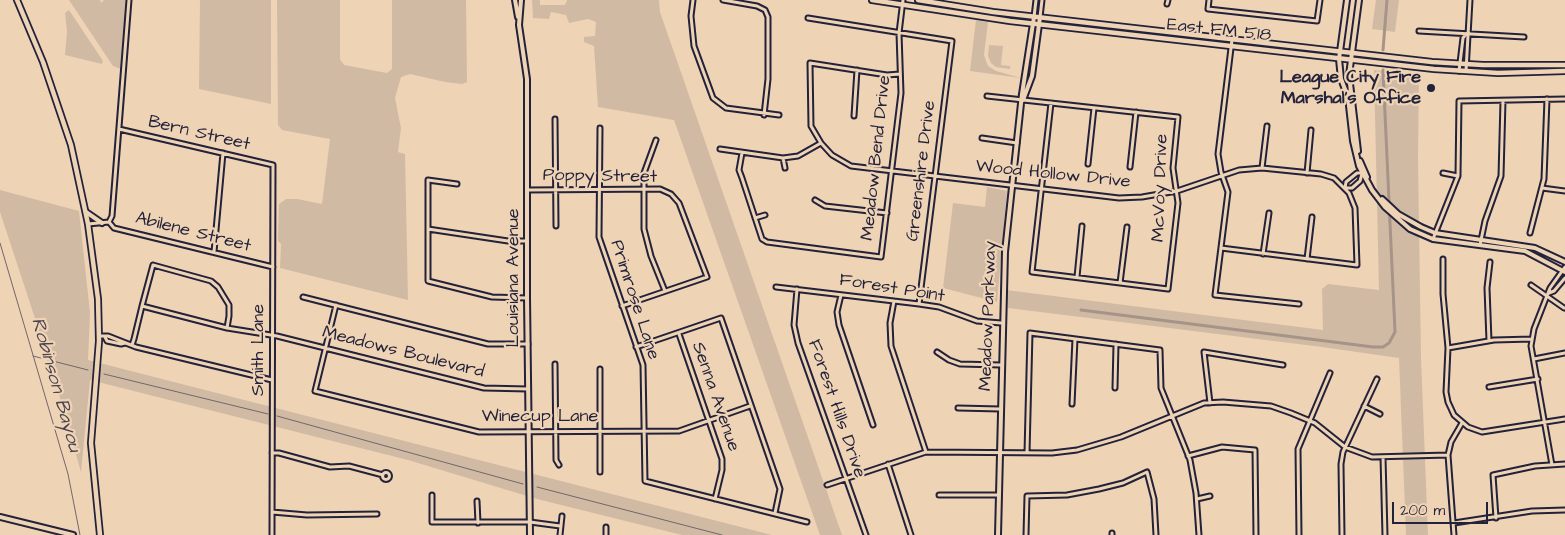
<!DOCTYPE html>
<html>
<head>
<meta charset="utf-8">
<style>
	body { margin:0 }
	#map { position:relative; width:1565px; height:535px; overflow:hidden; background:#efd3b5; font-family:"Architects Daughter",sans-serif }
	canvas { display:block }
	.scale { position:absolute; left:1392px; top:502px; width:96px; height:22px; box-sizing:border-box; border:2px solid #22223b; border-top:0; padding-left:6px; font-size:15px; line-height:18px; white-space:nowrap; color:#22223b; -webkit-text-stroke:4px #efd3b5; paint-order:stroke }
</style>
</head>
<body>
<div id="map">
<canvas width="1565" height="535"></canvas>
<div class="scale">200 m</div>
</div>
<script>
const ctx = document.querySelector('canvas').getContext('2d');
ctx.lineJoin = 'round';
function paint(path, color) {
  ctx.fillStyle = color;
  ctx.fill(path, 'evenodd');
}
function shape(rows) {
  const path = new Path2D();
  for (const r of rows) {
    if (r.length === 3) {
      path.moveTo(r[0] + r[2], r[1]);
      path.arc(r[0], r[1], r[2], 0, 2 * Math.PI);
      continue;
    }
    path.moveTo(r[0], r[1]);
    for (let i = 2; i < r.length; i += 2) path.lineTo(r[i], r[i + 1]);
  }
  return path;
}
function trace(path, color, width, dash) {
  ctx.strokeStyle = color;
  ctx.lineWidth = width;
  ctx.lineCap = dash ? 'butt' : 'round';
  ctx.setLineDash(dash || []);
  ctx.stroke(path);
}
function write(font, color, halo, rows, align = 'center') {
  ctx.font = font + ' "Architects Daughter",sans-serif';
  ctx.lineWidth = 4.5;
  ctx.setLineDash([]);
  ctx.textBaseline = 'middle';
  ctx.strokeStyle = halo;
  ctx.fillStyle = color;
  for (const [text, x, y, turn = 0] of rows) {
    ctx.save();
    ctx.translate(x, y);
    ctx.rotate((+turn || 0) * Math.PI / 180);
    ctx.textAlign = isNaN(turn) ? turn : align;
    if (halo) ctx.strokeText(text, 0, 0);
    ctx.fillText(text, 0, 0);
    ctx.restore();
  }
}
const green = shape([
	[69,0,100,0,101,3,104,0,127,0,121,69,113,66],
	[200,0,271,0,271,104,199,89],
	[277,0,340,0,340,59,344,65,387,73,392,69,392,0,466,0,467,82,462,84,445,82,410,74,401,77,395,98,401,128,398,152,405,154,408,300,280,268,281,244,278,241,279,204,286,199,297,199,322,204,330,139,282,130,278,125],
	[532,0,540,0,540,5,565,5,567,0,659,0,660,12,842,535,820,535,674,120,598,107,594,46,584,42,584,37,595,36,596,22,588,19,569,23,566,15,551,12,549,19,533,18],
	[1376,0,1399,0,1395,32,1372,29],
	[69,10,103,61,102,64,65,55,67,32,65,13],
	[976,20,988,22,984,55,988,66,996,71,1021,78,970,71],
	[989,45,1003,46,1001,65,1010,66,1010,69,996,67,991,63,988,56],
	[1374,70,1419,75,1418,158,1421,358,1428,535,1406,535,1399,358,1322,347,1008,308,1006,290,1323,330,1322,289,1328,284,1379,290],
	[987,187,1007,191,997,302,943,288,953,203,985,207],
	[0,190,79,211,90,313,88,360,772,535,682,535,537,499,408,460,90,380,81,472,52,370,0,212]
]);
const stream = shape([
	[0,243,68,474,80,535],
	[33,356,88,370],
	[104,374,268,414],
	[277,416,523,484],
	[537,487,722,535]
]);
const canal = shape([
	[1383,50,1387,0],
	[1081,310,1373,347,1383,347,1389,343,1395,332,1383,70]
]);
const minor = shape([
	[693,0,691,16,694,46,713,98,726,108,779,115],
	[723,0,757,6,765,10,768,17,768,79,764,115],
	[1209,0,1208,9,1317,21,1320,0],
	[1167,4,1168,0],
	[1034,17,1036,0],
	[1040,17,1042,0],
	[808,18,952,41,919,304],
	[1419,31,1524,37],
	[1232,40,1218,154,1221,172,1228,192,1215,295,1299,304],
	[1459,71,1463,38,1466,34],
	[1466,71,1470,0],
	[900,74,887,75,810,63,811,126,821,143,832,155,851,166,1119,198,1142,197,1177,191,1239,170,1262,168,1321,174,1334,178,1349,193,1355,208,1357,265,1221,248],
	[987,96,1178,117,1173,168,1178,203,1168,289,1032,272,1051,103],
	[854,116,857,70],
	[555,119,556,226],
	[600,128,599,237,643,365,645,481,807,522],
	[119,129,273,165,272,535],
	[982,138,1017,143],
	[656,140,644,173,644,229,651,256,665,291],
	[720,149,783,158,798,156,821,143],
	[742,153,739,170,742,178,762,239,767,242,881,257,901,93,899,33,903,0],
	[783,158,785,168],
	[1088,164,1094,108],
	[1130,167,1136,112],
	[1262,168,1267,126],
	[1307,173,1311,130],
	[1443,173,1458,176],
	[457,184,428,180,428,281,492,297,527,298],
	[1345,188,1346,182,1357,173,1363,173],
	[1345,188,1352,188,1360,181,1362,174],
	[1542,188,1565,191],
	[527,190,660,189,671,194,679,203,707,277,622,306],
	[815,200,825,206,887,213],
	[755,218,765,215],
	[109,222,112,216,129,0],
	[109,222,114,228,273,267],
	[88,224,109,222],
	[428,229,508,241,527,241],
	[1530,233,1544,179,1547,99],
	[1433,239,1458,176,1459,101,1565,99],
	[1480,245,1485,221,1501,176,1503,101],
	[214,252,223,153],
	[1263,254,1269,213],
	[1307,259,1312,217],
	[1443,259,1443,294,1448,348,1446,392,1448,402,1454,415,1468,427,1482,432,1565,419],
	[1077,277,1082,226],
	[1120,283,1127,227],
	[1531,285,1564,308],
	[776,287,919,304,939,307,977,321,1001,323],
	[797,289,794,325,798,343,866,535],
	[1549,293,1554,291,1565,278],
	[841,295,837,312,839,325,873,425],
	[303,297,488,344,528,344],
	[894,301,890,323,891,346,926,452],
	[336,305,315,391,479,432,679,431,750,406],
	[227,328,277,336,484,388,528,389],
	[679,334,722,459,722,470,715,499],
	[99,336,108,336,136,347,272,380],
	[105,337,107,341,121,344,125,343],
	[1489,341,1487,288,1490,262],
	[132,345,134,339,142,306,153,265,211,281,218,287,229,305,229,316,227,328,142,306],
	[636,347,721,318,780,489,775,513],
	[1448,348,1494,340,1532,339],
	[937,352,949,360,960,364,1001,365],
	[1534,359,1565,353],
	[555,364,556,460,559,465],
	[600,369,600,472],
	[1489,387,1538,379],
	[1115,388,1116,344],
	[1210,403,1204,352,1283,365],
	[1072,404,1075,339],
	[1364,406,1380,414],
	[958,408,1000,409],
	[272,453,279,453,330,467,349,466,383,475],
	[1027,453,1030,333,1160,350,1161,388,1190,460,1196,493,1199,535],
	[1188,456,1222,447,1255,450,1256,535],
	[1383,457,1385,535],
	[888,464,911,535],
	[1552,465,1531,346,1534,329,1550,288,1565,267],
	[386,476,3.5],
	[827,485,926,452,1052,453,1077,450,1121,437,1204,403,1223,402,1271,406,1291,413,1315,423,1345,447,1372,457,1448,455],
	[432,495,432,522,530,522,560,526],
	[939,495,999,495],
	[1197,499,1210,496],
	[477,501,478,523],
	[272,512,307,515,377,514],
	[1496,518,1493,475,1535,466,1565,464],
	[1454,523,1532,511,1565,510],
	[606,527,606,535],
	[560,535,562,516],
	[1026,535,1027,496,1067,495,1099,489,1123,483,1147,472,1154,499,1156,535],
	[1112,535,1112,533],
	[1299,535,1298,449,1330,373],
	[1342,535,1341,464,1343,452,1377,379],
	[1454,535,1448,455,1451,442,1462,423]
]);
const tertiary = shape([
	[515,0,518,17],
	[521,0,519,25,527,79,527,298,530,535],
	[1347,0,1339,59,1341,79,1348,97,1353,141,1359,166,1372,190,1385,207,1410,229,1433,239,1525,251,1565,272],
	[1023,100,1032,76,1040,17],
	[1358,151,1349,75,1359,0],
	[1360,161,1367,177],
	[1382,199,1398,214,1421,227,1435,233,1535,248,1565,262],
	[86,212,102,223],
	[0,517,73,535],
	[998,535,1005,252,1022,94,1034,17]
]);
const secondary = shape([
	[17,0,43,62,71,145,88,224,98,299,99,341,91,443,100,535]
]);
const primary = shape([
	[872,0,1010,21,1434,69,1498,73,1565,71],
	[918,0,993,12,1432,62,1483,65,1565,65]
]);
const markers = [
	[1431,88,5,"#22223b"]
];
const streetNames = [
	["East FM 518",1219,31,6],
	["Bern Street",199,134,13],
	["Meadow Bend Drive",877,158,-84],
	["Greenshire Drive",922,171,-83],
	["Wood Hollow Drive",1053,175,6],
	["Poppy Street",600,177,1],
	["McVoy Drive",1161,188,-88],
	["Abilene Street",193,233,14],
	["Louisiana Avenue",514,278,-90],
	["Forest Point",892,289,9],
	["Primrose Lane",634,300,72],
	["Meadow Parkway",989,316,-88],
	["Smith Lane",259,350,-90],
	["Meadows Boulevard",403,353,14],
	["Senna Avenue",715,397,71],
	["Forest Hills Drive",836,409,71],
	["Winecup Lane",540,417]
];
const poiNames = [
	["League City Fire",1421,78],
	["Marshal's Office",1421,99]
];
const waterNames = [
	["Robinson Bayou",55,385,74]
];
paint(green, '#d1baa4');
trace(stream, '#71666a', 1);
trace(canal, '#a69489', 3);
trace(minor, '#22223b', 7);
trace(tertiary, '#22223b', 8);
trace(secondary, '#22223b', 8);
trace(primary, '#22223b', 8);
trace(minor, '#efd3b5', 3);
trace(tertiary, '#efd3b5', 4);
trace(secondary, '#efd3b5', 4.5);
trace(primary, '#efd3b5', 4.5);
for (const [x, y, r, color] of markers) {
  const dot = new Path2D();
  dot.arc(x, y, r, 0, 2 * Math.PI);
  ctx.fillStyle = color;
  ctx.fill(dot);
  trace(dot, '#efd3b5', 2);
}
write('18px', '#22223b', '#efd3b5', streetNames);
write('bold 18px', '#22223b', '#efd3b5', poiNames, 'right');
write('italic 19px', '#4a4452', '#efd3b5', waterNames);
</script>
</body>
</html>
